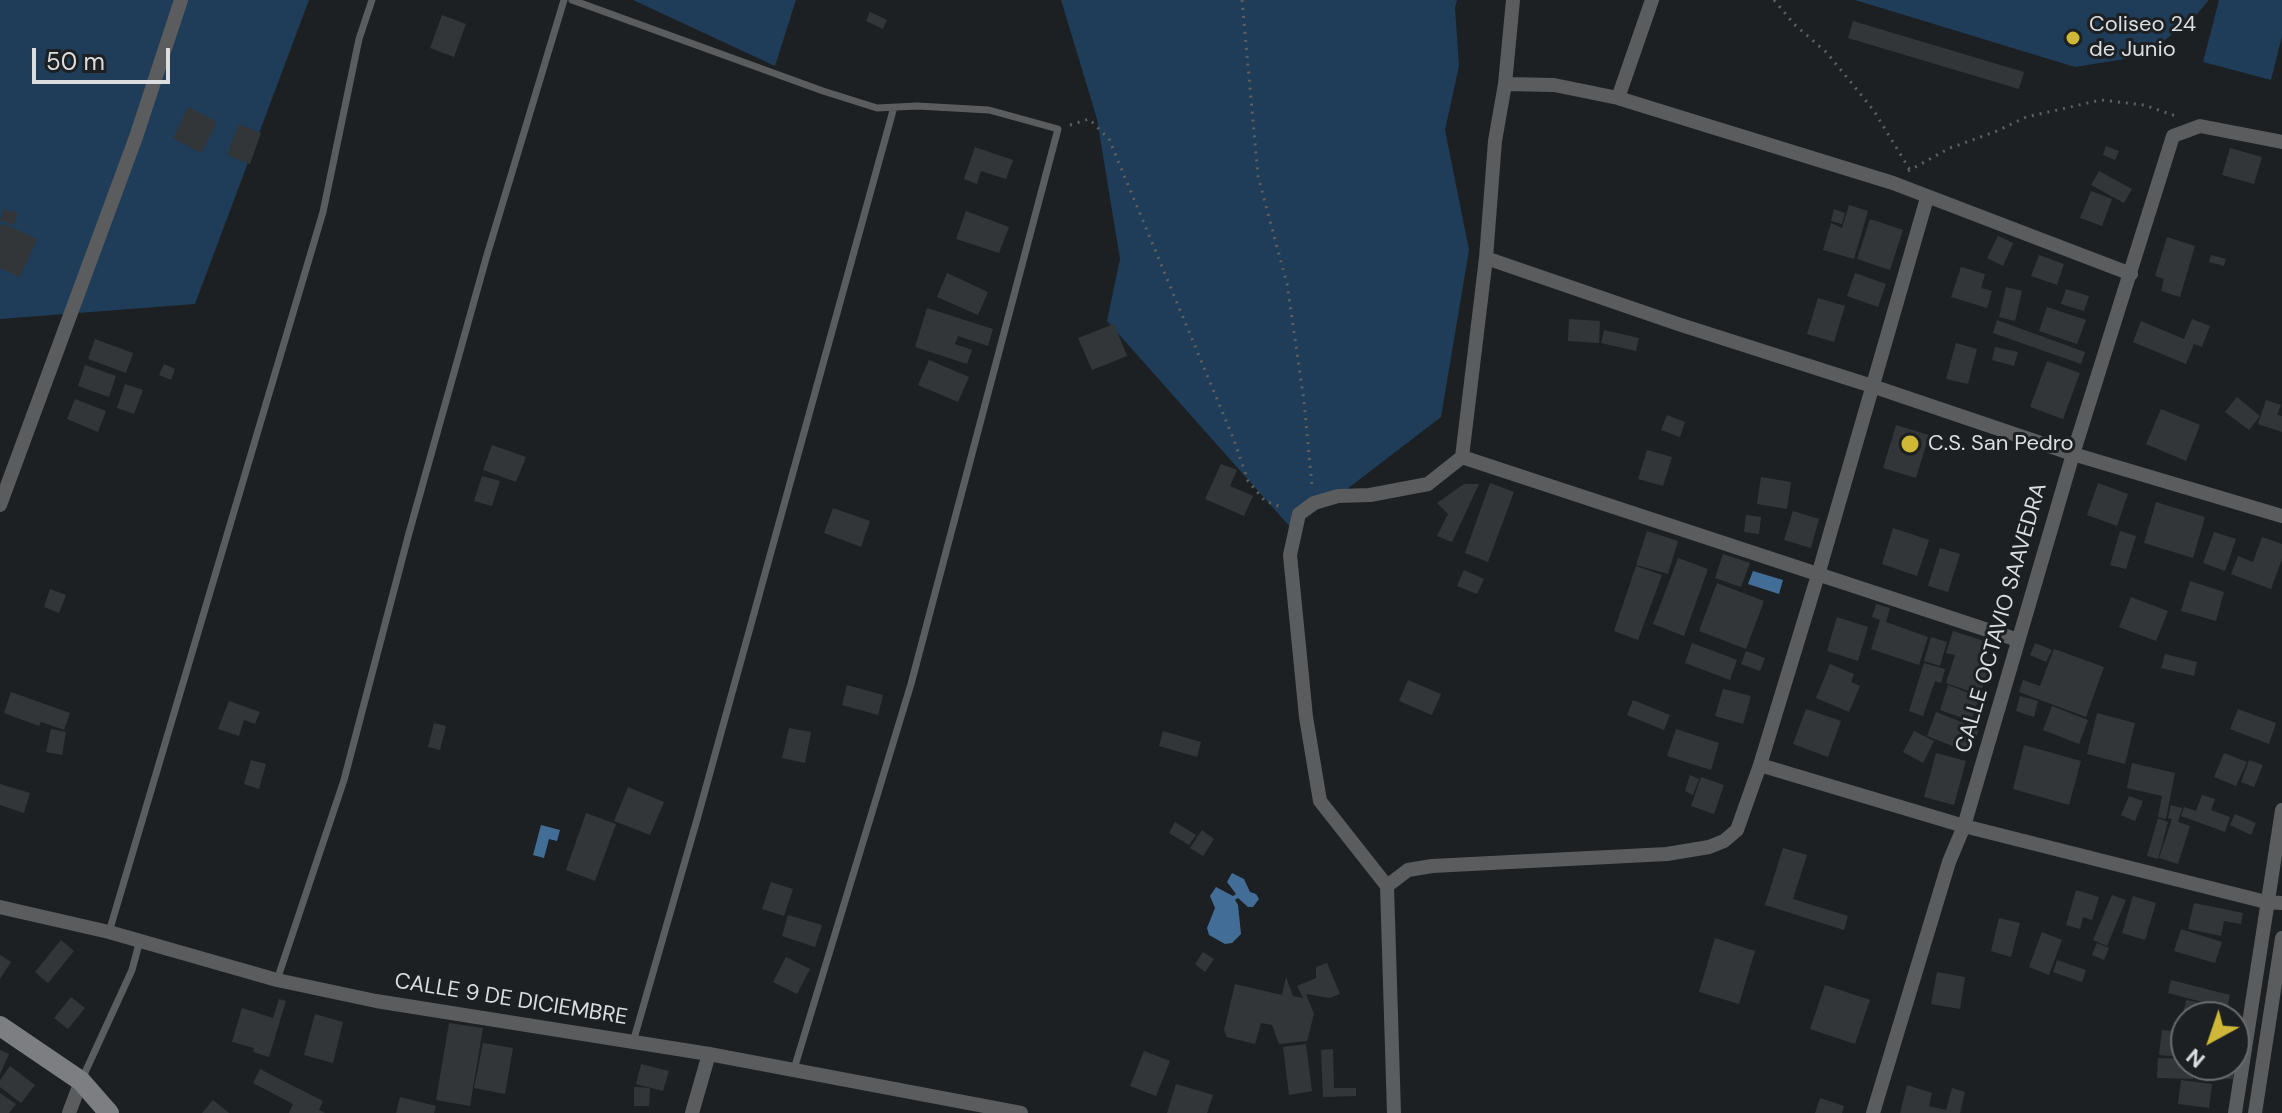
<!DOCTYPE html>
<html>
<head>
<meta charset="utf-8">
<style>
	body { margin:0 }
	#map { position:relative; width:2282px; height:1113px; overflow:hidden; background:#1d2022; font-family:"DM Sans",sans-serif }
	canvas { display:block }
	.north { position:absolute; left:2170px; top:1001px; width:80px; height:80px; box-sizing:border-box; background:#1d2022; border:2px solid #696c6e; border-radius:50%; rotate:220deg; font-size:22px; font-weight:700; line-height:32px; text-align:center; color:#dbdddf }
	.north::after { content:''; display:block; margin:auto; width:28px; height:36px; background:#cfb837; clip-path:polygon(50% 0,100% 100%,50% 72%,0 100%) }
	.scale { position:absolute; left:32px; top:48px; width:138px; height:36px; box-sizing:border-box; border:4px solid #dbdddf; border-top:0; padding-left:10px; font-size:24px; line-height:28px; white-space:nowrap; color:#dbdddf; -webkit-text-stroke:6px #1d2022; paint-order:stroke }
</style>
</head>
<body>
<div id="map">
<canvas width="2282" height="1113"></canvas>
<div class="north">N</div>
<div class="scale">50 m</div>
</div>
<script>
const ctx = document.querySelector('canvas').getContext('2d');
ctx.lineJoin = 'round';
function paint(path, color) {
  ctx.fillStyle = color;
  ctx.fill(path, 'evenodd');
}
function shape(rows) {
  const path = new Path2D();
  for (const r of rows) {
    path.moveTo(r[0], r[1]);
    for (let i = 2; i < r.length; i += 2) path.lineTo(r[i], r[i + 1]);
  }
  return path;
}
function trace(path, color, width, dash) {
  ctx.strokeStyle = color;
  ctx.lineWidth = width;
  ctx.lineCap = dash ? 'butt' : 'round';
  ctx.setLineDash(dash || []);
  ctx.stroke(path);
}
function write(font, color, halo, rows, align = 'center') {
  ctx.font = font + ' "DM Sans",sans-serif';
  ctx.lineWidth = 6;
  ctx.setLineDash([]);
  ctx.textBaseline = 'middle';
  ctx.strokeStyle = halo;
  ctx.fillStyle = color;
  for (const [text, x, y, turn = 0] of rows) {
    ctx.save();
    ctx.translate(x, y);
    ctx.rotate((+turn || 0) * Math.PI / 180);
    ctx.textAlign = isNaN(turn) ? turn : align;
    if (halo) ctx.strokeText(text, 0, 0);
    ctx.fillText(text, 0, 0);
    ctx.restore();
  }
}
const green = shape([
	[0,0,309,0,195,304,0,319],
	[633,0,796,0,775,66],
	[1061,0,1457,0,1455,8,1459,66,1445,130,1469,250,1441,417,1338,496,1291,528,1107,321,1120,259,1097,119],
	[1855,0,2209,0,2197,14,2159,45,2125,59,2075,67],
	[2219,0,2282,0,2282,36,2271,80,2203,62]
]);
const water = shape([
	[1753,571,1783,580,1779,594,1748,584],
	[541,825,560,830,557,841,549,839,544,858,533,855],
	[1232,873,1244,879,1250,892,1256,894,1259,899,1253,907,1248,907,1238,898,1235,900,1238,905,1241,934,1232,943,1225,944,1209,935,1207,928,1215,908,1210,896,1216,887,1233,896,1236,894,1227,882]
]);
const building = shape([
	[870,12,887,20,883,29,866,21],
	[442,15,466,24,454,57,430,48],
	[1853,21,2024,72,2019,89,1848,38],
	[188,107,217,122,201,153,173,138],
	[239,124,261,133,250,164,227,155],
	[2106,146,2119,151,2115,160,2103,155],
	[975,147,1013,160,1006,179,981,171,977,184,964,179],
	[2230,148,2262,157,2254,184,2222,175],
	[2099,171,2132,189,2124,203,2091,185],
	[2091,191,2112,199,2102,226,2080,218],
	[1849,205,1868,211,1854,259,1823,250,1831,223,1842,228],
	[4,209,18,213,14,225,0,220],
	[1834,209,1845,213,1842,224,1831,221],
	[966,211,1009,227,999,253,956,239],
	[1870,219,1903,230,1890,270,1857,259],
	[2,223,37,239,20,277,0,268,0,228],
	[1998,236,2013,243,2003,266,1987,258],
	[2167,237,2195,246,2180,297,2161,291,2164,279,2155,276],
	[2039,255,2064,264,2057,285,2031,276],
	[2211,255,2226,259,2224,266,2209,262],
	[1961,267,1985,274,1981,288,1992,291,1987,308,1951,297],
	[947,273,988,292,978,315,937,297],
	[1855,273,1886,284,1878,307,1847,296],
	[2006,287,2022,291,2015,321,1999,317],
	[2066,289,2089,296,2084,311,2061,304],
	[1818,298,1845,306,1834,342,1807,334],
	[2047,307,2086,320,2077,344,2039,331],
	[927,308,993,329,988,346,958,336,955,344,972,350,967,364,915,347],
	[1569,319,1600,321,1599,343,1568,341],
	[2192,319,2210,326,2202,347,2194,344,2186,364,2133,342,2141,321,2184,339],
	[1997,320,2085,352,2081,364,1993,333],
	[1114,324,1127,356,1092,370,1078,338],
	[1604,330,1639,338,1636,351,1601,343],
	[95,339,133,353,126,373,88,359],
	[1956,343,1977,349,1968,384,1946,379],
	[1995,347,2018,352,2014,366,1992,360],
	[929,360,969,377,958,402,918,385],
	[2047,361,2080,373,2063,419,2030,407],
	[164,364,175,369,171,380,159,375],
	[85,365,116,376,109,397,78,386],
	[125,384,143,390,134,414,117,408],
	[2237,397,2260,416,2249,430,2225,412],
	[75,399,106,411,98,432,67,419],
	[2266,400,2281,405,2277,415,2282,416,2282,432,2258,424],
	[2161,409,2200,425,2186,461,2146,444],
	[1667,415,1685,422,1680,437,1661,430],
	[1896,425,1929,435,1916,478,1883,468],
	[492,445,526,457,516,482,483,470],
	[1647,450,1672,457,1663,486,1638,479],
	[1221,464,1237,470,1230,486,1253,496,1244,516,1205,499],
	[482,476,500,481,492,506,474,501],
	[1761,477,1791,482,1787,509,1757,504],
	[1490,483,1514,492,1488,562,1465,553],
	[2098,483,2128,494,2117,526,2087,515],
	[1464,484,1479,484,1452,542,1437,536,1448,514,1437,503],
	[2156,502,2205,517,2193,558,2144,543],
	[833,508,870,521,861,547,824,533],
	[1793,511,1819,519,1811,548,1784,540],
	[1746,515,1761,517,1759,534,1744,532],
	[1893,528,1929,540,1917,576,1882,564],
	[1647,531,1678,541,1668,574,1636,565],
	[2120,531,2136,536,2126,569,2110,565],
	[2214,532,2236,539,2225,571,2203,563],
	[2262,537,2282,544,2282,559,2271,589,2231,574,2238,556,2253,562],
	[1940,548,1960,554,1948,592,1928,586],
	[1723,554,1750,563,1741,587,1715,578],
	[1678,558,1708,569,1684,636,1653,624],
	[1636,566,1662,575,1638,640,1614,631],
	[1464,570,1484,579,1477,594,1457,586],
	[2190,581,2224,592,2216,621,2181,611],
	[1717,583,1764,601,1746,649,1699,631],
	[50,589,66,595,59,613,44,607],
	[2131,597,2168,611,2156,641,2119,627],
	[1876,604,1890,608,1886,622,1928,637,1919,665,1871,649,1880,620,1872,617],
	[1837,617,1868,627,1858,661,1827,651],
	[1953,631,1990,643,1985,659,1991,661,1980,695,1946,683,1955,655,1946,653],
	[1931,637,1947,642,1940,666,1924,661],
	[1692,643,1737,660,1730,680,1685,663],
	[2035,643,2052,650,2046,662,2030,655],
	[2054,649,2104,667,2086,717,2019,692,2023,680,2040,686],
	[1746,651,1765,658,1760,671,1741,664],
	[2165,654,2197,662,2194,676,2161,668],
	[1924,663,1945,669,1941,683,1935,681,1923,716,1909,711],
	[1830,664,1854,674,1851,682,1860,686,1849,712,1816,698],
	[1408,680,1441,694,1432,715,1399,701],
	[847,685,883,695,878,715,842,705],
	[1948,685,1979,697,1971,721,1940,710],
	[1723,689,1751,696,1743,724,1715,716],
	[11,692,70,713,64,730,41,722,39,726,4,713],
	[2020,696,2038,701,2034,717,2016,711],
	[1633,700,1670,715,1664,730,1627,715],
	[229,701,260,712,255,724,244,720,239,736,218,729],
	[2052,706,2088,720,2079,744,2043,730],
	[1806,709,1841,721,1828,757,1793,744],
	[2238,709,2276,723,2269,744,2230,729],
	[1936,712,1979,729,1970,753,1927,736],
	[2097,713,2135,723,2125,764,2087,754],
	[434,723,446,726,440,750,428,747],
	[789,728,811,732,805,763,782,758],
	[51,729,66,732,62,755,46,752],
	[1676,729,1719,743,1711,770,1667,756],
	[1163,731,1201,742,1197,757,1159,746],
	[1914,731,1934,741,1923,763,1903,752],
	[2024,745,2081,761,2069,805,2013,789],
	[1936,753,1966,761,1954,805,1924,797],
	[2224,753,2247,762,2236,786,2214,777],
	[251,760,266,764,259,789,244,784],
	[2249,760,2263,765,2254,787,2241,782],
	[2132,763,2175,773,2166,819,2158,817,2162,796,2127,788],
	[1690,775,1699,779,1693,795,1685,791],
	[1701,777,1724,785,1714,814,1691,806],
	[0,784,30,793,24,813,0,805],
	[628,787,664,802,650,835,614,821],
	[2202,795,2215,799,2211,810,2230,817,2225,832,2181,816,2184,807,2196,811],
	[2129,796,2143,801,2135,821,2121,815],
	[2171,805,2182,808,2178,822,2190,826,2178,864,2159,858,2172,819,2168,818],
	[586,813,616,824,595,881,566,870],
	[2235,814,2256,823,2251,835,2230,825],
	[2158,818,2168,822,2158,859,2147,856],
	[1175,822,1196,835,1189,845,1169,833],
	[1202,830,1214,839,1203,856,1190,848],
	[1783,848,1807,855,1793,899,1848,916,1844,930,1765,905],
	[771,882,793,889,784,916,762,909],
	[2076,890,2099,897,2092,920,2083,917,2080,929,2066,925],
	[2112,895,2126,900,2107,946,2093,940],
	[2133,896,2156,903,2145,940,2122,933],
	[2194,903,2243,913,2241,924,2224,921,2221,936,2188,929],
	[788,915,822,925,815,947,782,936],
	[1999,918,2020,923,2011,957,1991,951],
	[2181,929,2222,942,2215,963,2174,951],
	[2042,932,2062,940,2049,975,2029,967],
	[1715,938,1755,951,1739,1004,1699,992],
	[61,940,74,951,48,983,35,972],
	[2097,943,2109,948,2104,960,2092,955],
	[1203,952,1214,959,1205,972,1195,964],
	[0,955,11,962,0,979],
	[786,957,810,969,797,994,773,982],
	[2057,960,2086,970,2082,982,2053,972],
	[1327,963,1340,994,1330,998,1306,994,1314,1014,1307,1041,1279,1044,1272,1025,1261,1023,1255,1044,1227,1037,1224,1030,1235,984,1282,995,1286,977,1293,996,1303,998,1297,986,1316,978,1316,967],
	[1937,972,1965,977,1960,1009,1931,1004],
	[2171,980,2230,995,2227,1008,2223,1007,2220,1017,2186,1017,2186,1027,2181,1025,2186,1000,2217,1006,2168,993],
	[1825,985,1870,1000,1855,1044,1810,1029],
	[71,997,85,1008,68,1029,54,1018],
	[279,999,286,1001,269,1057,253,1052,254,1048,232,1042,242,1008,273,1018],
	[315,1014,343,1022,333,1063,304,1055],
	[449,1023,483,1028,470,1106,436,1100],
	[2162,1030,2185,1032,2182,1057,2159,1055],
	[483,1043,513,1048,505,1094,474,1088],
	[1306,1044,1312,1091,1289,1095,1283,1047],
	[1333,1049,1334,1088,1356,1088,1356,1096,1323,1097,1321,1050],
	[0,1050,9,1054,0,1074],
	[1144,1051,1170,1061,1156,1096,1130,1086],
	[2158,1058,2186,1059,2186,1065,2194,1065,2193,1079,2157,1078],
	[641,1064,669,1071,663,1091,636,1084],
	[2196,1065,2234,1065,2233,1079,2195,1076],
	[10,1066,35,1085,21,1103,0,1087,0,1080],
	[260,1069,323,1101,319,1110,325,1113,289,1113,293,1104,253,1083],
	[2181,1080,2212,1084,2209,1108,2178,1104],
	[1176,1084,1213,1095,1207,1113,1167,1113],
	[1907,1085,1932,1093,1929,1106,1946,1110,1952,1088,1965,1092,1960,1113,1900,1113],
	[634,1087,650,1088,649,1106,634,1106],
	[0,1093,16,1104,9,1113,0,1113],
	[400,1097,436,1106,434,1113,396,1113],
	[1820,1098,1844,1106,1842,1113,1815,1113],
	[213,1100,229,1113,202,1113]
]);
const path = shape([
	[1242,0,1258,176,1287,284,1304,401,1312,486],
	[1774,0,1794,24,1826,52,1854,86,1874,111,1910,170],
	[1070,125,1089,119,1109,139,1234,440,1248,481,1265,501,1284,508],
	[1908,171,1950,148,1997,131,2026,117,2101,100,2144,105,2176,116]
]);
const lane = shape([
	[572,0,823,91,877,108,917,106,989,110,1058,129,911,684,794,1069],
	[109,932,323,212,359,39,372,0],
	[277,980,344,780,409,533,487,255,564,0],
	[633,1042,698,816,894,107],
	[82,1079,132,970,140,940]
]);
const street = shape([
	[1505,84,1554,85,1618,98,1893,183,2131,274],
	[1618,98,1652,0],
	[1486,258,1678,324,1872,386,2073,454,2282,516],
	[1462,457,2018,640],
	[0,505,136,137,181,0],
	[1760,765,1964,826,2266,902,2282,903],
	[1387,886,1408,870,1432,866,1667,854,1709,847,1724,841,1737,830,1760,765,1818,575,1927,198],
	[0,907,109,932,277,980,376,1001,709,1054,1021,1113],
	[69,1113,81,1081],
	[692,1113,709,1054],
	[1394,1113,1387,886,1320,801,1306,717,1290,555,1299,514,1314,503,1338,496,1370,495,1428,484,1462,457,1486,258,1495,141,1505,84,1513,0],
	[1873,1113,1949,862,1964,826,2073,454,2173,136,2200,126,2282,142],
	[2235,1113,2282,810],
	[2255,1113,2282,938]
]);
const secondary = shape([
	[0,1026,81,1081,109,1113]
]);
const markers = [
	[2073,38,8,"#cfb837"],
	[1910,444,10,"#cfb837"]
];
const poiNames = [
	["Coliseo 24",2089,25],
	["de Junio",2089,50],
	["C.S. San Pedro",1928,444]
];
const streetNames = [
	["CALLE OCTAVIO SAAVEDRA",2002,618,-74],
	["CALLE 9 DE DICIEMBRE",511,1000,9]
];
paint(green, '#1f3c58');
paint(water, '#426d97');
paint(building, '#333639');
trace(path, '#5e6062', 3, [2, 6]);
trace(lane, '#5a5c5d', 7);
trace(street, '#5a5c5d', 14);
trace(secondary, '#7c7e81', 20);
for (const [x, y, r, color] of markers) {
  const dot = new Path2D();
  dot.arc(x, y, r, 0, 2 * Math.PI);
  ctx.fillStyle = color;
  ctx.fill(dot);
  trace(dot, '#1d2022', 3);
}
write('22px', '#dbdddf', '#1d2022', poiNames, 'left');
write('22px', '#dbdddf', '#1d2022', streetNames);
</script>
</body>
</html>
